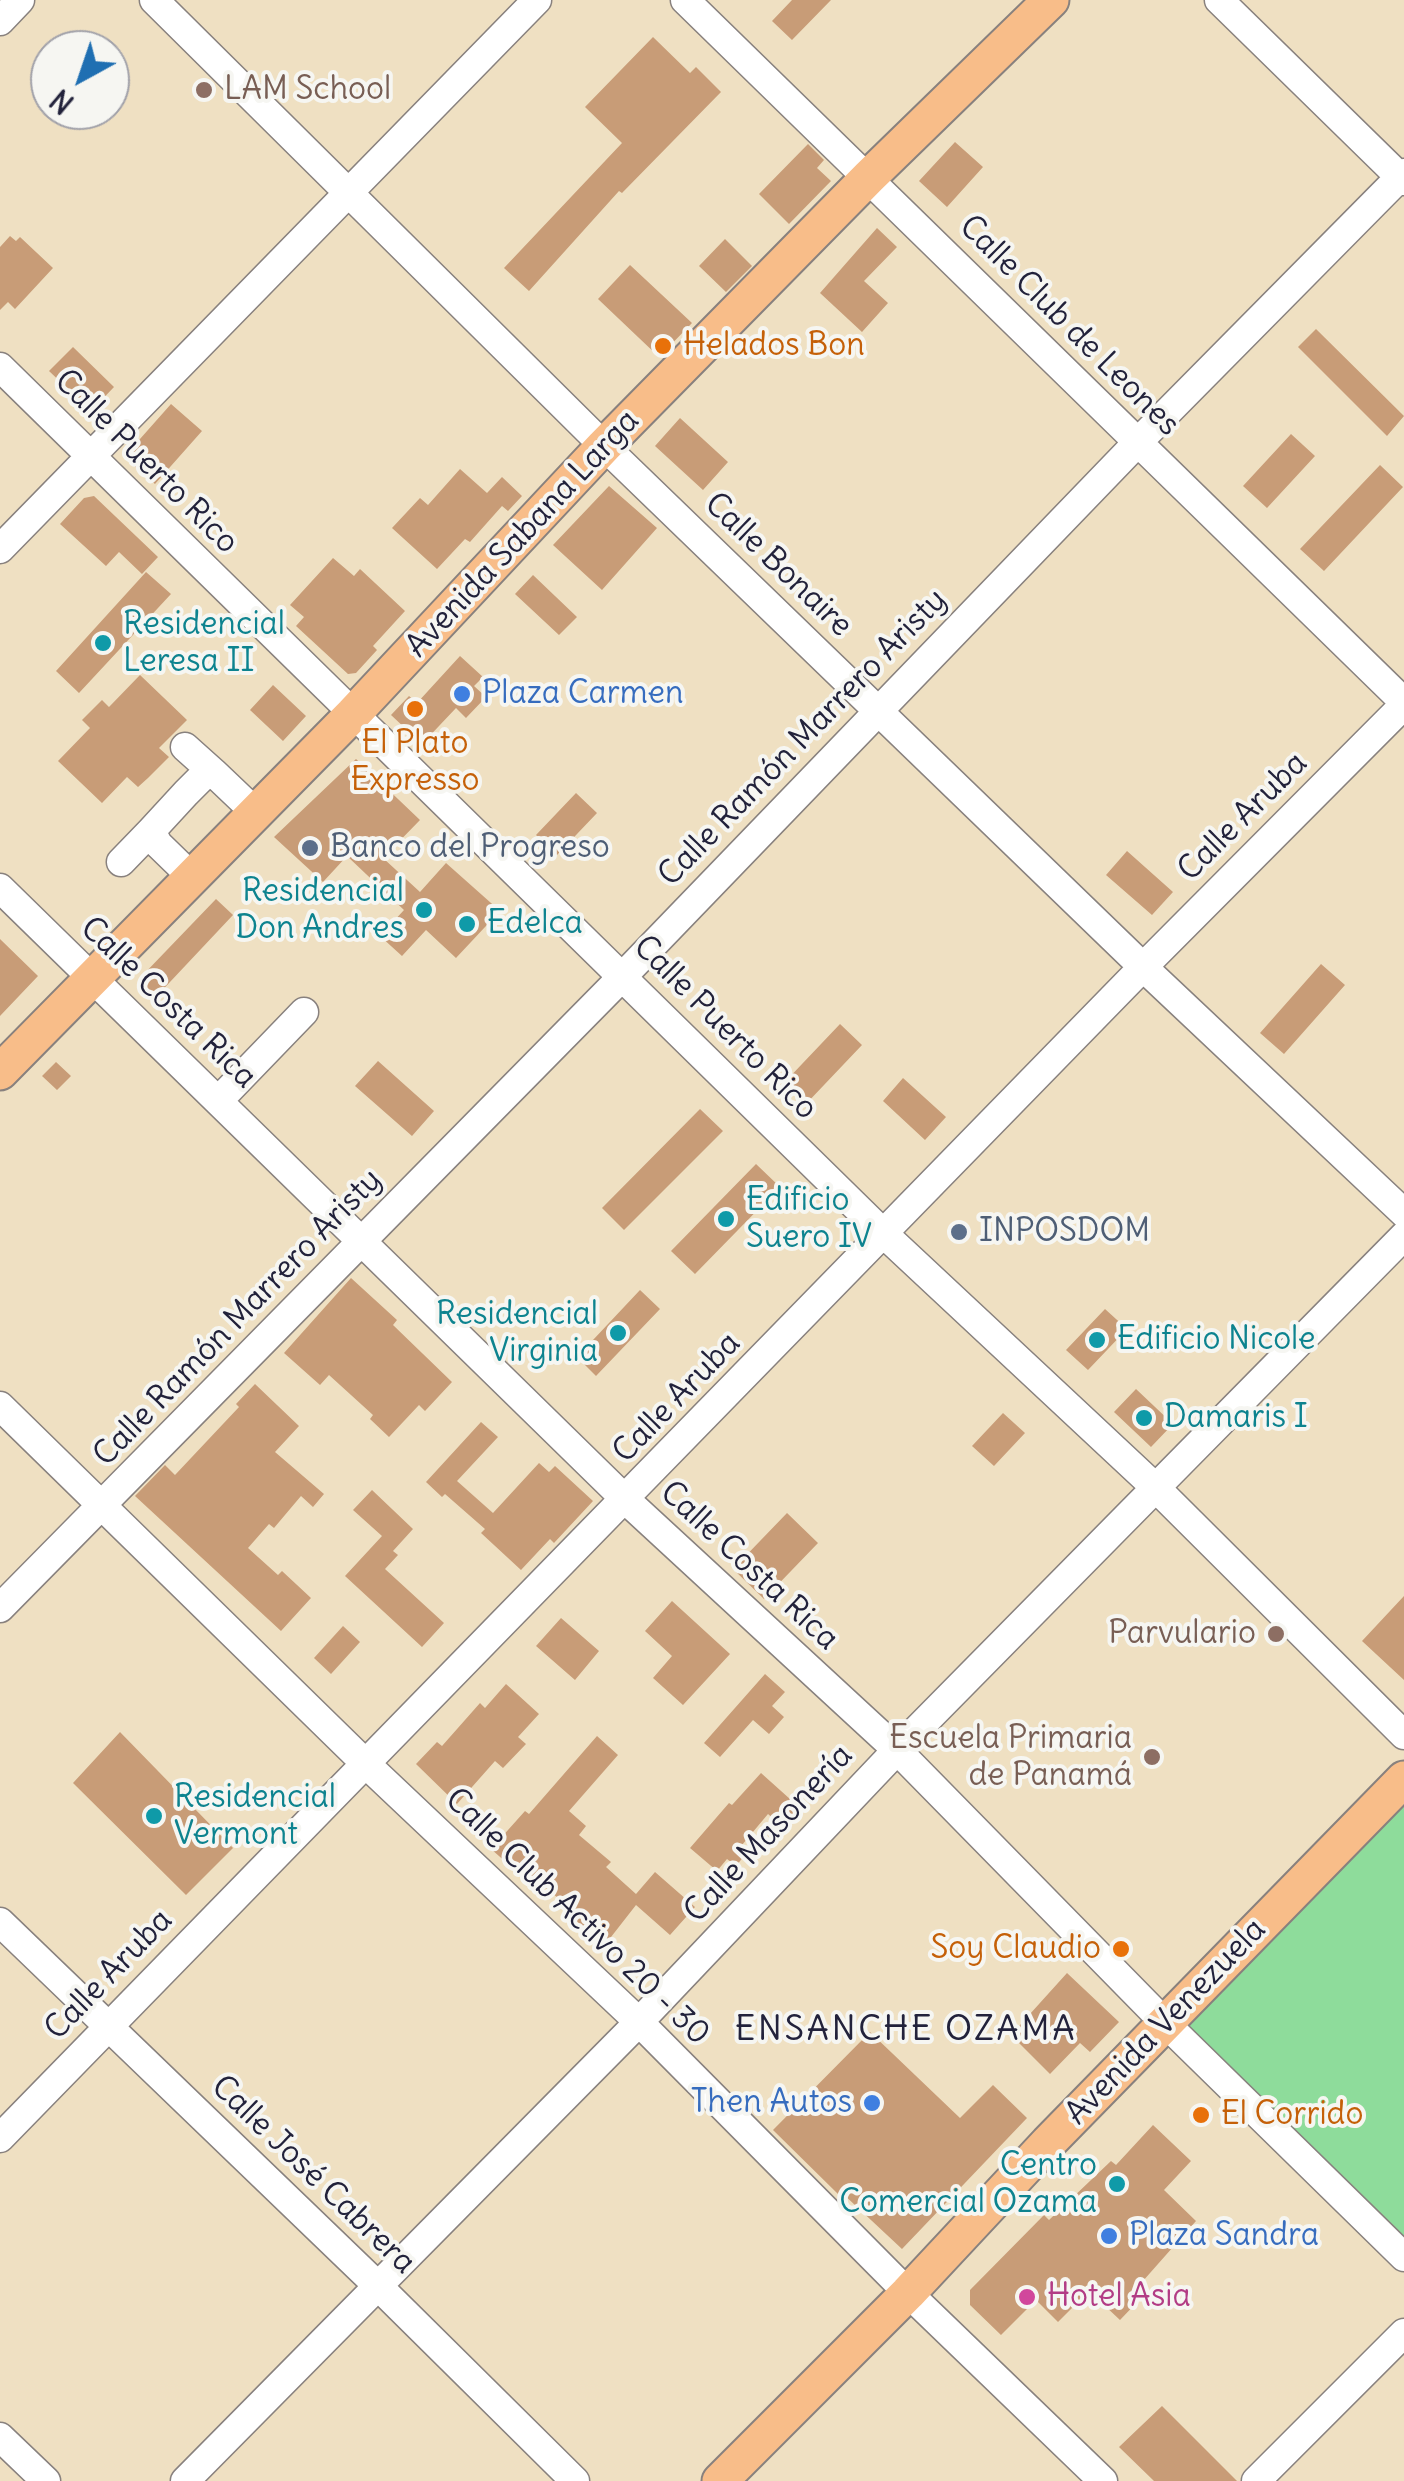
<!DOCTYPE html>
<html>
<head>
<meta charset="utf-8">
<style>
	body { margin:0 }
	#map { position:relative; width:1404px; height:2481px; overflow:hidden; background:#efe0c2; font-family:Delius,sans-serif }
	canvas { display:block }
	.north { position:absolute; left:30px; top:30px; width:100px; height:100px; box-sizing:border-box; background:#f6f6f2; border:2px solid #a1a1a9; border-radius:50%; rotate:220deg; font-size:28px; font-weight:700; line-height:40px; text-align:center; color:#22223b }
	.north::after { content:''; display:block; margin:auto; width:35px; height:45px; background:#1f6fb2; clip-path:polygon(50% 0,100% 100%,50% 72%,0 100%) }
</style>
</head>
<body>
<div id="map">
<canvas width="1404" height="2481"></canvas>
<div class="north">N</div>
</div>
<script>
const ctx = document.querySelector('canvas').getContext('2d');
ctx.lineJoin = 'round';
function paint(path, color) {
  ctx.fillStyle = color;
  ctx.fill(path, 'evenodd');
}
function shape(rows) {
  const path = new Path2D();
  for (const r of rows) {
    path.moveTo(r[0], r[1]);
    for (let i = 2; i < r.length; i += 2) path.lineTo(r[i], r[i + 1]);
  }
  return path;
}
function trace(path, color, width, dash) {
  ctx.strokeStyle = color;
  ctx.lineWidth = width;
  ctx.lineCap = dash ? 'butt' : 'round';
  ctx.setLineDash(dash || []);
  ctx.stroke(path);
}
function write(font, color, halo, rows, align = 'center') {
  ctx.font = font + ' Delius,sans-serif';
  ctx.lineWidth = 8;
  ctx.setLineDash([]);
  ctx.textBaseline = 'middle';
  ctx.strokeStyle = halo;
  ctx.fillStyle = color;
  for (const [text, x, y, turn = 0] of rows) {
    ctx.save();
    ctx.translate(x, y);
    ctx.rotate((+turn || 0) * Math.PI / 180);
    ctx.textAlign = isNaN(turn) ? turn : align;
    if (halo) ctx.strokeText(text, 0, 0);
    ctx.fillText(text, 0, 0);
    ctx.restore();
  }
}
const green = shape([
	[1404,1791,1404,2247,1177,2024]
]);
const building = shape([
	[792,0,831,0,792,40,772,21],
	[653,37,690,73,696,67,721,92,622,193,619,191,529,291,504,268,622,143,585,107],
	[955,142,983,167,947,207,919,181],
	[808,144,824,160,817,168,831,181,789,224,759,194],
	[877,228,897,247,864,281,888,303,862,332,820,293],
	[10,236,16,241,20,237,53,268,15,309,8,302,0,310,0,247],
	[725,239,752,266,726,292,699,266],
	[630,265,692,323,659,357,598,299],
	[1316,329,1404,416,1387,436,1298,347],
	[73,347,114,387,91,411,49,371],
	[171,404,202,431,155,484,124,457],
	[680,418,728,462,703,490,655,446],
	[1291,434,1315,456,1267,508,1243,486],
	[1380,465,1403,487,1324,571,1300,549],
	[460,469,487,493,502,477,522,496,508,511,502,506,470,542,465,539,437,569,392,528,420,498,428,505],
	[609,486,657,528,602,590,553,545],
	[94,496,158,557,142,574,119,552,106,566,60,524,84,498],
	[333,558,354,576,360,569,405,611,373,646,377,650,356,673,348,674,296,626,304,617,290,605],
	[146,572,171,594,79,693,56,671],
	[533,575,577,617,559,635,515,594],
	[460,656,483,677,474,686,486,697,466,718,456,708,422,744,391,715,409,696,417,703],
	[140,675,187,720,159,748,169,757,148,778,138,787,127,777,102,803,58,761,90,728,82,720,102,700,109,707],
	[273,685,306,716,283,741,250,710],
	[356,759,420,820,383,858,420,892,446,863,500,911,456,958,426,930,402,956,380,936,404,910,347,856,323,882,274,837],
	[576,793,597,813,557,855,536,835],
	[1127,851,1173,892,1152,915,1106,875],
	[216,899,233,915,154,999,141,987,141,977],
	[0,939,38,976,0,1016],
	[1321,964,1345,985,1284,1054,1260,1033],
	[840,1024,862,1045,805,1105,783,1084],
	[378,1061,434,1111,412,1136,355,1086],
	[56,1062,71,1076,57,1090,42,1076],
	[903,1078,946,1117,925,1140,883,1101],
	[700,1109,723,1131,624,1230,602,1208],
	[756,1164,780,1187,695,1274,671,1251],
	[351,1278,397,1320,393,1325,452,1382,425,1411,419,1405,389,1437,370,1419,373,1415,329,1375,320,1385,284,1353],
	[640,1290,660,1309,596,1376,577,1357],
	[1105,1309,1127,1329,1088,1370,1066,1350],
	[255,1384,299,1426,275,1452,324,1494,313,1507,301,1496,274,1528,269,1524,248,1548,278,1575,282,1571,311,1598,281,1631,135,1496,165,1465,175,1475,239,1407,236,1404],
	[1136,1389,1173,1424,1151,1447,1114,1412],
	[1003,1413,1025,1433,994,1466,972,1446],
	[481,1422,498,1437,457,1481,493,1513,539,1463,549,1472,555,1466,593,1501,554,1543,550,1539,521,1570,481,1533,485,1529,445,1494,442,1497,426,1482],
	[372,1490,413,1529,393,1551,398,1555,385,1569,444,1623,422,1647,345,1576,382,1536,353,1510],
	[787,1513,818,1543,764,1599,733,1569],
	[1404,1596,1404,1680,1362,1641],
	[672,1601,730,1654,683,1705,653,1678,672,1656,645,1631],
	[561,1618,599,1651,575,1680,536,1646],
	[343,1626,360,1642,331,1674,314,1658],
	[765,1674,785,1692,772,1706,784,1717,769,1734,753,1720,720,1757,704,1743],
	[506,1684,539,1714,518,1737,526,1744,503,1768,495,1761,457,1804,416,1764,437,1742,442,1746,480,1703,485,1708],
	[120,1732,233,1848,186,1895,73,1783],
	[597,1736,618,1755,569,1811,586,1826,579,1835,611,1862,606,1867,636,1894,655,1872,695,1907,670,1935,636,1905,604,1946,562,1908,565,1904,520,1866,516,1871,491,1849,525,1811,529,1814],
	[761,1773,800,1808,783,1827,768,1814,742,1845,749,1850,736,1866,727,1859,717,1871,690,1848,729,1803,732,1805],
	[1067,1973,1119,2022,1090,2052,1080,2043,1050,2074,1011,2035],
	[870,2032,960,2118,993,2085,1027,2118,902,2249,841,2192,839,2195,773,2130],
	[1153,2125,1191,2161,1164,2190,1196,2221,1135,2290,1142,2297,1120,2320,1089,2291,1058,2322,1036,2300,1001,2335,970,2305,970,2290,1044,2215,1049,2220,1111,2161,1116,2165],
	[1162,2406,1237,2481,1154,2481,1119,2447]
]);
const minor = shape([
	[154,0,604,446,1143,967,1404,1213],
	[685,0,1404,702],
	[1219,0,1404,181],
	[0,21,20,0],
	[0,367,884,1234,1157,1489,1404,1735],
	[0,549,537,0],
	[185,747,214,773],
	[121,862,151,831],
	[193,878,158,844,151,831,186,793,202,777,214,773,256,813],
	[0,888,626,1500,897,1750,1165,2023,1404,2257],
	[219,1100,304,1012],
	[0,1406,366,1764,639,2022,908,2293,1103,2481],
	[0,1608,623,976,1138,442,1404,173],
	[0,1922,378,2286,575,2481],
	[0,2138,1143,967,1404,705],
	[0,2437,46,2481],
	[185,2481,639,2022,897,1750,1404,1236],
	[1256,2481,1404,2333]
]);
const major = shape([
	[0,1072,353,714,604,446,869,177,1051,0],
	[720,2481,908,2293,1048,2143,1404,1779]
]);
const markers = [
	[204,90,10,"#8d6e63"],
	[663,346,10,"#e8710a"],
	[103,643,10,"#0f9aa8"],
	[462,694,10,"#3f7fe0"],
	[415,709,10,"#e8710a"],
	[310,848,10,"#5c6f8a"],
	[424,910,10,"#0f9aa8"],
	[467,924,10,"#0f9aa8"],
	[726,1219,10,"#0f9aa8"],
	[959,1232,10,"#5c6f8a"],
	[618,1333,10,"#0f9aa8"],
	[1097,1340,10,"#0f9aa8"],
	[1144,1418,10,"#0f9aa8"],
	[1276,1634,10,"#8d6e63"],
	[1152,1757,10,"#8d6e63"],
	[154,1816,10,"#0f9aa8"],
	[1121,1949,10,"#e8710a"],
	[872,2103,10,"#3f7fe0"],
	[1201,2115,10,"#e8710a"],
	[1117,2184,10,"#0f9aa8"],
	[1109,2236,10,"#3f7fe0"],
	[1027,2297,10,"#d1479c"]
];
const educationNames = [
	["LAM School",224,90,"left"],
	["Parvulario",1256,1634],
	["Escuela Primaria",1132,1739],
	["de Panamá",1132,1776]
];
const streetNames = [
	["Calle Club de Leones",1069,326,45],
	["Calle Puerto Rico",146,462,45],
	["Avenida Sabana Larga",523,534,-47],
	["Calle Bonaire",778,565,44],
	["Calle Ramón Marrero Aristy",803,738,-46],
	["Calle Aruba",1243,817,-45],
	["Calle Costa Rica",168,1003,44],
	["Calle Puerto Rico",725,1028,45],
	["Calle Ramón Marrero Aristy",238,1318,-46],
	["Calle Aruba",677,1398,-46],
	["Calle Costa Rica",749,1566,43],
	["Calle Masonería",769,1834,-47],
	["Calle Club Activo 20 - 30",577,1917,44],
	["Calle Aruba",109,1975,-46],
	["Avenida Venezuela",1166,2022,-46],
	["Calle José Cabrera",313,2175,44]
];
const foodNames = [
	["Helados Bon",683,346],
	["El Plato",415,744,"center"],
	["Expresso",415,781,"center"],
	["Soy Claudio",1101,1949,"right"],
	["El Corrido",1221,2115]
];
const cultureNames = [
	["Residencial",123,625],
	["Leresa II",123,662],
	["Residencial",404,892,"right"],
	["Don Andres",404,929,"right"],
	["Edelca",487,924],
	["Edificio",746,1201],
	["Suero IV",746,1238],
	["Residencial",598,1315,"right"],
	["Virginia",598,1352,"right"],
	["Edificio Nicole",1117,1340],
	["Damaris I",1164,1418],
	["Residencial",174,1798],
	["Vermont",174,1835],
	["Centro",1097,2166,"right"],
	["Comercial Ozama",1097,2203,"right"]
];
const shopNames = [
	["Plaza Carmen",482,694],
	["Then Autos",852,2103,"right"],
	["Plaza Sandra",1129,2236]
];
const serviceNames = [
	["Banco del Progreso",330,848],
	["INPOSDOM",979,1232]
];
const hotelNames = [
	["Hotel Asia",1047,2297]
];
const neighbourhoodNames = [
	["ENSANCHE OZAMA",906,2030]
];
paint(green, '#8edc9b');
paint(building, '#c89c77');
trace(minor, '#88817e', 31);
trace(major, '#88817e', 39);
trace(minor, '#fff', 28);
trace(major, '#f8bd89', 35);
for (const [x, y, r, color] of markers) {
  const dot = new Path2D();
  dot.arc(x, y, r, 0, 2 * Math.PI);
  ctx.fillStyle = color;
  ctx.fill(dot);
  trace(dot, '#f6f6f2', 4);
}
write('32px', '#785e54', '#f6f6f2', educationNames, 'right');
write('32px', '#22223b', '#f6f6f2', streetNames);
write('32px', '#c56008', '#f6f6f2', foodNames, 'left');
write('32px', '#0d838f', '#f6f6f2', cultureNames, 'left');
write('32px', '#366cbe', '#f6f6f2', shopNames, 'left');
write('32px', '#4e5e75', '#f6f6f2', serviceNames, 'left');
write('32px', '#b23c85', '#f6f6f2', hotelNames, 'left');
ctx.letterSpacing = '2.5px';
write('35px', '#22223b', '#f6f6f2', neighbourhoodNames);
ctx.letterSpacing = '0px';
</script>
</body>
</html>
